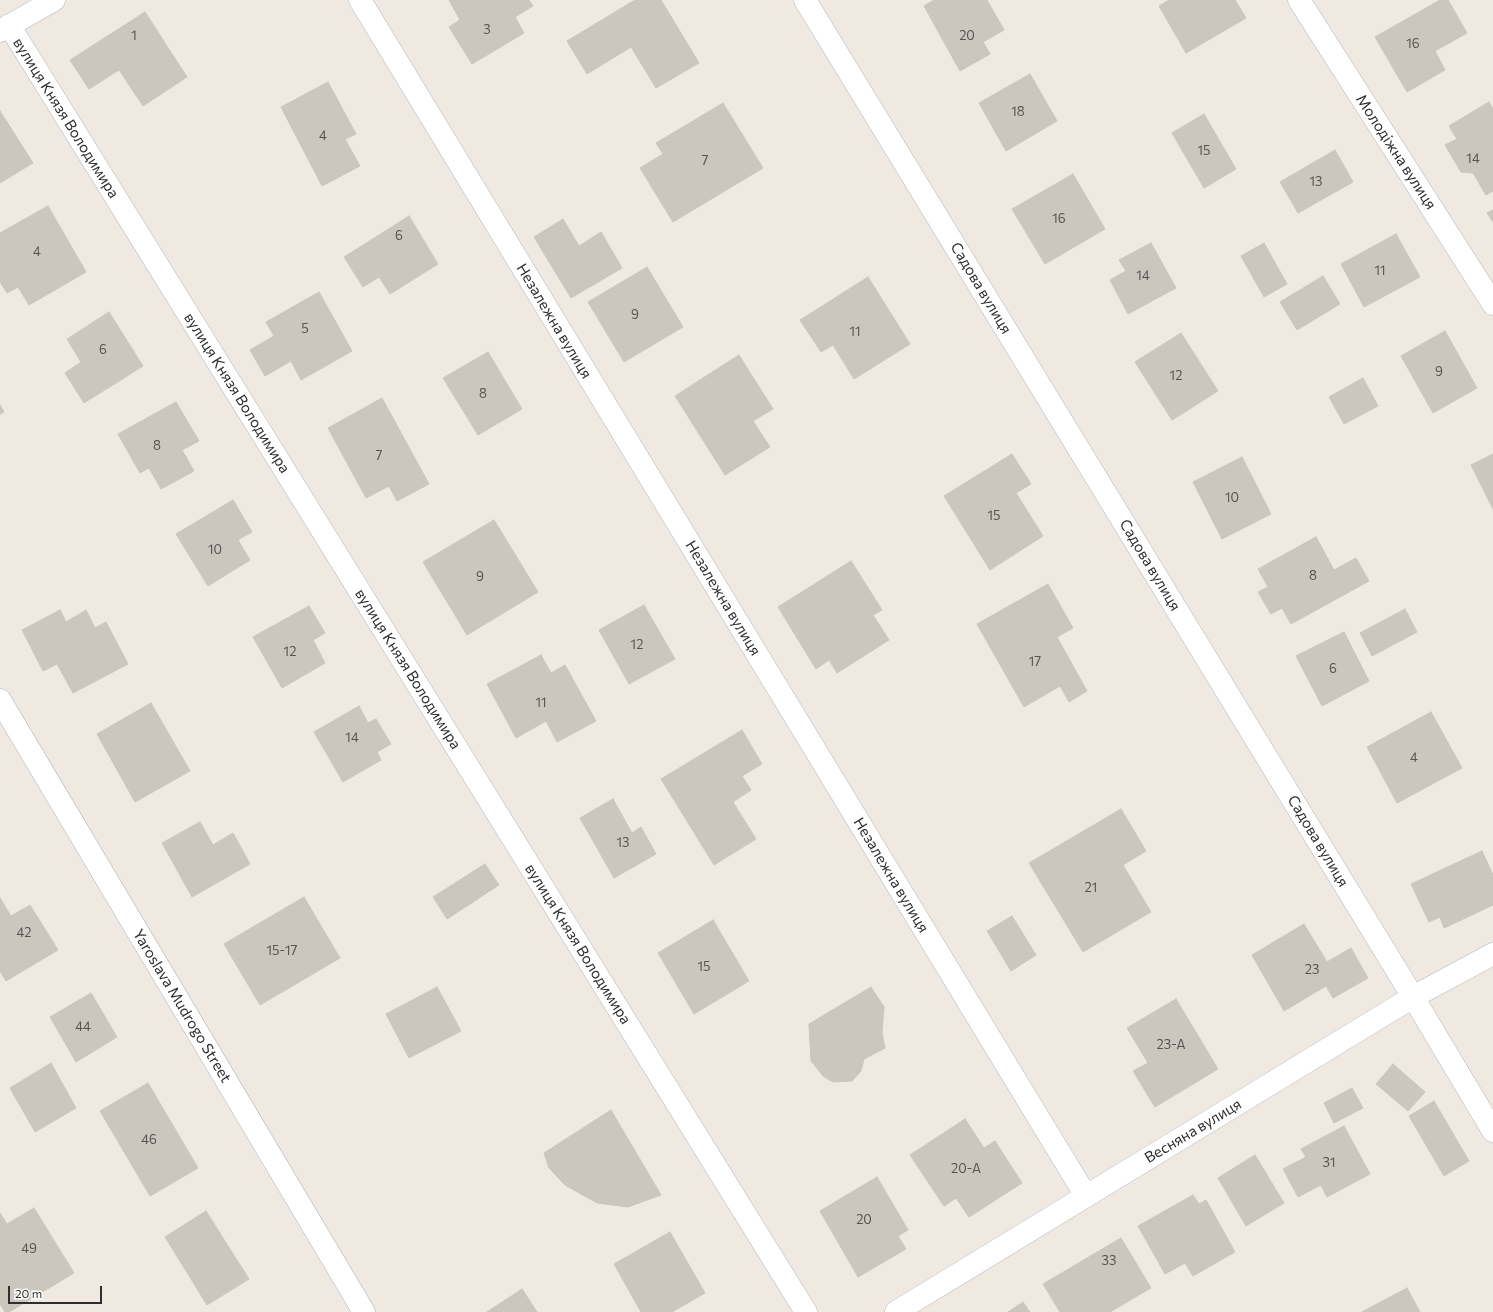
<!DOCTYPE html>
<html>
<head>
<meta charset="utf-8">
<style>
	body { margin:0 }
	#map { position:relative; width:1493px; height:1312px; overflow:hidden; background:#efe9e1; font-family:Commissioner,sans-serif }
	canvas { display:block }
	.scale { position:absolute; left:8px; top:1286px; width:94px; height:18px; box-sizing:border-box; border:2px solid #2e2e2e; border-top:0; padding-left:5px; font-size:12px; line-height:14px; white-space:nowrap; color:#2e2e2e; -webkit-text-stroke:3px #fff; paint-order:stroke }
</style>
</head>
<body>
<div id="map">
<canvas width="1493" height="1312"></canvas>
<div class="scale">20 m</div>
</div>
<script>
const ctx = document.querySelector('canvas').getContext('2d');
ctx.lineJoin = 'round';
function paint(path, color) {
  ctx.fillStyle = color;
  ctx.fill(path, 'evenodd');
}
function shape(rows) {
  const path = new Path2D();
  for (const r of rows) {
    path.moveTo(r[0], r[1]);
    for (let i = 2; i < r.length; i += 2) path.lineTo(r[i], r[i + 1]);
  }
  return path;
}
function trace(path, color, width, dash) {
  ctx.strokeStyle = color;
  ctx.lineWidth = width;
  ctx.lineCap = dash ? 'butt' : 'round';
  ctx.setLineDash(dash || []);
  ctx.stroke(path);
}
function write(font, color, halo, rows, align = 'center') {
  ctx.font = font + ' Commissioner,sans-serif';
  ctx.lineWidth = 3.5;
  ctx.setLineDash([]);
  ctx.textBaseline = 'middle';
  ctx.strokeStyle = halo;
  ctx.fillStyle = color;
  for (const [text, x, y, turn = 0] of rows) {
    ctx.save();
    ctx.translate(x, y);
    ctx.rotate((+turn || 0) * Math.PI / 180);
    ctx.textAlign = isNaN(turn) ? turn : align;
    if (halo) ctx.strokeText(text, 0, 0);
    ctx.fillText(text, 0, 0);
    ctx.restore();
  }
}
const building = shape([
	[449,0,529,0,533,6,515,17,524,33,472,64,449,27,460,20,449,0],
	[635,0,661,0,699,63,656,88,631,47,587,74,567,41,635,0],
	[934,0,987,0,1004,30,983,42,990,54,960,71,924,6,934,0],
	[1169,0,1235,0,1246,18,1186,53,1159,6,1169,0],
	[1440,0,1448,0,1467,33,1435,51,1445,70,1407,92,1375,37,1440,0],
	[145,12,187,77,143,106,119,70,89,89,70,60,145,12],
	[1030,74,1057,121,1006,151,979,103,1030,74],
	[328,82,356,134,345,139,360,166,322,186,281,107,328,82],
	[1489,102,1493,109,1493,191,1486,195,1473,173,1461,172,1445,145,1457,139,1449,126,1489,102],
	[723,103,763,168,673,222,640,168,663,154,656,143,723,103],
	[0,111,33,163,0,183,0,111],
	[1204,114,1236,169,1204,188,1172,133,1204,114],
	[1335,150,1353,182,1298,213,1280,182,1335,150],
	[1073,174,1105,229,1045,264,1012,209,1073,174],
	[48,206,86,272,29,305,18,287,7,293,0,282,0,233,48,206],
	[1493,210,1493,222,1487,213,1493,210],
	[409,216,438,264,390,294,379,277,363,287,344,257,409,216],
	[563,219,579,246,601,232,622,268,571,298,534,237,563,219],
	[1396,234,1420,277,1364,307,1341,264,1396,234],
	[1151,243,1176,288,1128,314,1110,280,1126,271,1119,260,1151,243],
	[1264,243,1287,284,1264,297,1241,256,1264,243],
	[647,267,683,327,624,362,588,302,647,267],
	[1323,276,1340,304,1297,330,1280,302,1323,276],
	[868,277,910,344,854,379,833,345,821,352,800,320,868,277],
	[319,292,352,351,301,380,291,361,265,376,250,350,274,336,266,322,319,292],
	[109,312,143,366,84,403,65,373,81,362,67,339,109,312],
	[1445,331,1477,388,1433,413,1401,356,1445,331],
	[1181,333,1218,391,1172,420,1135,362,1181,333],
	[488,352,522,409,478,435,443,378,488,352],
	[739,355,773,409,753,421,770,447,725,475,675,396,739,355],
	[1363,378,1378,406,1344,424,1329,397,1363,378],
	[382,398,429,484,397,501,389,486,366,498,328,428,382,398],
	[176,402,199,441,182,450,194,471,161,489,149,468,140,473,118,434,176,402],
	[0,405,4,412,0,414,0,405],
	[1012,454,1031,484,1016,493,1043,536,990,570,944,496,1012,454],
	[1493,454,1493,509,1471,465,1493,454],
	[1242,457,1271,514,1222,539,1193,482,1242,457],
	[233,500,252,532,238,540,250,560,208,586,176,534,233,500],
	[494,520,538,592,467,635,423,562,494,520],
	[1316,537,1334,570,1356,558,1369,581,1291,624,1282,608,1271,614,1258,592,1268,587,1258,569,1316,537],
	[851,561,882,610,873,615,889,640,837,673,829,660,816,669,778,607,851,561],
	[1048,584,1073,628,1057,637,1087,691,1069,702,1060,686,1024,707,977,624,1048,584],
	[644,605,675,659,629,684,599,630,644,605],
	[309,606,325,633,313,640,325,663,282,688,253,637,309,606],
	[1405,609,1417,632,1372,656,1360,633,1405,609],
	[60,610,66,622,86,610,95,628,106,622,128,664,73,693,57,664,43,671,22,630,60,610],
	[1344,632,1369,681,1322,706,1296,656,1344,632],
	[541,655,551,673,565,665,596,721,557,742,546,721,516,738,487,684,541,655],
	[151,703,190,771,135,802,97,734,151,703],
	[359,706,368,723,376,719,391,744,377,752,381,760,343,782,314,732,359,706],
	[1431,712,1462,768,1397,803,1367,747,1431,712],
	[742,730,762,764,742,776,751,790,733,802,756,839,714,865,661,779,742,730],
	[613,799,632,833,641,827,656,854,614,878,580,818,613,799],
	[1121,809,1146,851,1123,865,1151,912,1083,952,1029,863,1121,809],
	[200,822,213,845,233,833,250,864,192,897,162,843,200,822],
	[1482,851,1493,875,1493,905,1444,928,1440,917,1429,922,1411,884,1482,851],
	[485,864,499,885,447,919,433,897,485,864],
	[304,897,340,958,260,1005,224,944,304,897],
	[0,898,11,916,30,905,58,950,6,981,0,971,0,898],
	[1012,916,1036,955,1011,971,987,931,1012,916],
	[713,920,749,981,694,1014,658,953,713,920],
	[1304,924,1327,962,1351,948,1368,978,1333,998,1326,986,1284,1011,1252,955,1304,924],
	[437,987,461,1031,409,1058,386,1014,437,987],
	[871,987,884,1007,882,1033,885,1048,864,1059,861,1071,852,1081,833,1082,823,1076,811,1061,809,1024,871,987],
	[91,993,117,1037,76,1062,50,1017,91,993],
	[1176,999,1218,1069,1155,1107,1133,1071,1148,1063,1127,1028,1176,999],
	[51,1063,76,1108,35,1132,10,1088,51,1063],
	[1393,1064,1425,1092,1408,1111,1376,1084,1393,1064],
	[148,1083,198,1168,150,1196,100,1111,148,1083],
	[1352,1088,1363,1108,1334,1123,1324,1103,1352,1088],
	[1434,1101,1469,1161,1444,1176,1409,1116,1434,1101],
	[611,1110,661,1195,628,1207,597,1203,565,1185,549,1168,544,1153,611,1110],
	[965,1119,984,1148,995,1141,1022,1183,969,1217,956,1198,944,1206,910,1155,965,1119],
	[1344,1126,1370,1174,1327,1197,1321,1185,1298,1197,1283,1169,1306,1157,1301,1149,1344,1126],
	[1255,1155,1284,1203,1246,1226,1218,1178,1255,1155],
	[877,1177,908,1230,898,1236,906,1249,858,1277,820,1211,877,1177],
	[1193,1195,1199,1204,1206,1200,1235,1252,1193,1276,1185,1263,1165,1274,1138,1226,1193,1195],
	[34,1208,74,1273,9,1312,5,1312,0,1304,0,1213,7,1224,34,1208],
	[206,1211,249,1279,207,1305,165,1237,206,1211],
	[670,1232,705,1293,672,1312,641,1312,614,1264,670,1232],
	[1121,1238,1151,1288,1110,1312,1060,1312,1043,1284,1121,1238],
	[1407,1288,1420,1312,1362,1312,1407,1288],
	[522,1289,537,1312,487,1312,522,1289],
	[1023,1302,1030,1312,1008,1312,1023,1302]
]);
const minor = shape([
	[360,0,1086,1196],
	[805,0,1413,997,1493,1131],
	[1299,0,1493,304],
	[9,25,806,1312],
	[0,31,54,0],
	[896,1312,1413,997,1493,954]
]);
const secondary = shape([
	[0,700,364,1312]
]);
const numberNames = [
	["3",487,30],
	["1",134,36],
	["20",967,36],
	["16",1413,44],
	["18",1018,112],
	["4",323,136],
	["15",1204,151],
	["14",1473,159],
	["7",705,161],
	["13",1316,182],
	["16",1059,219],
	["6",399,236],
	["4",37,252],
	["11",1380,271],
	["14",1143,276],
	["9",635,315],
	["5",305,329],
	["11",855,332],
	["6",103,350],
	["9",1439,372],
	["12",1176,376],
	["8",483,394],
	["8",157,446],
	["7",379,456],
	["10",1232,498],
	["15",994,516],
	["10",215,550],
	["8",1313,576],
	["9",480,577],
	["12",637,645],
	["12",290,652],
	["17",1035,662],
	["6",1333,669],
	["11",541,703],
	["14",352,738],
	["4",1414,758],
	["13",623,843],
	["21",1091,888],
	["42",24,933],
	["15-17",282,951],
	["15",704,967],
	["23",1312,970],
	["44",83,1027],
	["23-А",1171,1045],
	["46",149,1140],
	["31",1329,1163],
	["20-А",966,1169],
	["20",864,1220],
	["49",29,1249],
	["33",1109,1261]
];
const streetNames = [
	["вулиця Князя Володимира",66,118,58],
	["Молодіжна вулиця",1396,152,57],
	["Садова вулиця",981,288,59],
	["Незалежна вулиця",554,321,59],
	["вулиця Князя Володимира",237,393,58],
	["Садова вулиця",1150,565,59],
	["Незалежна вулиця",723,598,59],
	["вулиця Князя Володимира",408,669,58],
	["Садова вулиця",1318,841,59],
	["Незалежна вулиця",891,875,59],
	["вулиця Князя Володимира",578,944,58],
	["Yaroslava Mudrogo Street",182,1006,59],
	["Весняна вулиця",1193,1131,-31]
];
paint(building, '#cbc7bf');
trace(building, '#cbc5ba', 1);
trace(minor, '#b4b7c1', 23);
trace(secondary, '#b4b7c1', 23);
trace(minor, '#fff', 22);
trace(secondary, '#fff', 22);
write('13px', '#555452', null, numberNames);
write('15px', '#2e2e2e', '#fff', streetNames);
</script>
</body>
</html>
